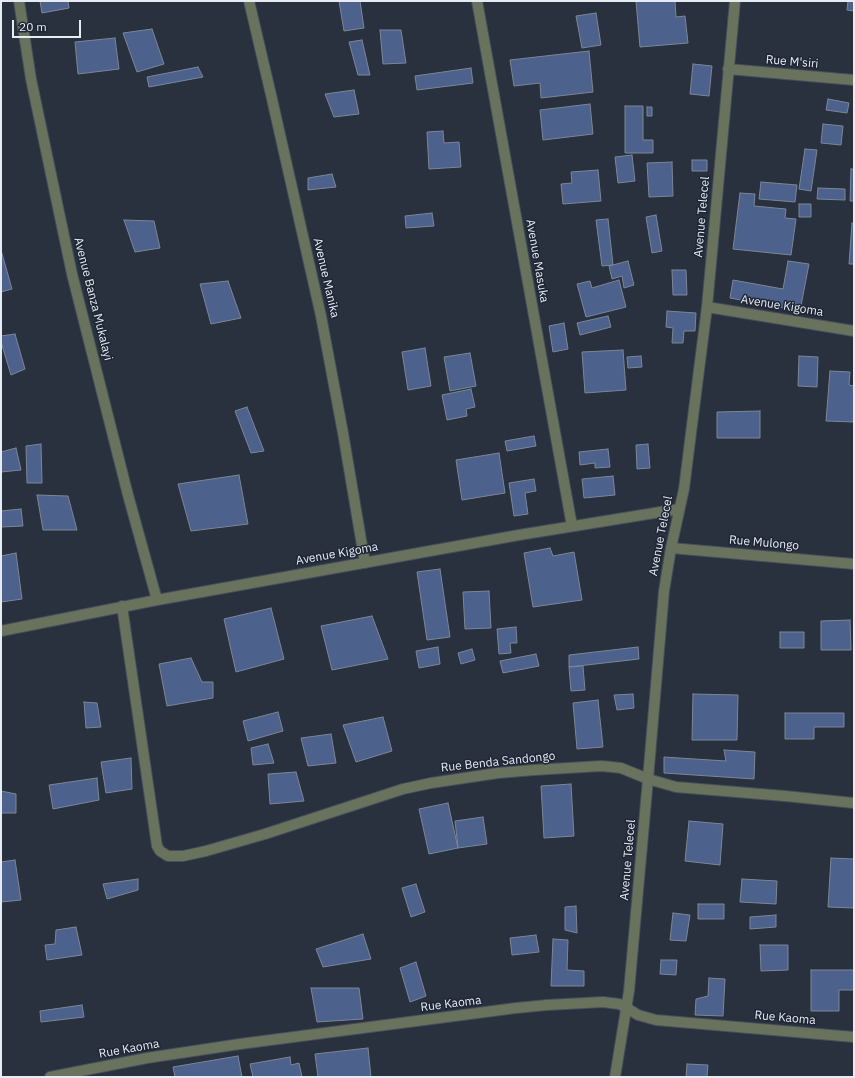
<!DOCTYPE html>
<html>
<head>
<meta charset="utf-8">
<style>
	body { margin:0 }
	#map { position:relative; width:855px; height:1078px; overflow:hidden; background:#29303e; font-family:"IBM Plex Sans",sans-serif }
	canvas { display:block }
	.frame { position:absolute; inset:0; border:2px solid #e6ebf4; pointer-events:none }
	.scale { position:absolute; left:12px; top:20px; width:69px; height:18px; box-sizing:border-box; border:2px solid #e6ebf4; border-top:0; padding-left:5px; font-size:12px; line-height:14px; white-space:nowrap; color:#e6ebf4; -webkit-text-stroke:3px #1f2634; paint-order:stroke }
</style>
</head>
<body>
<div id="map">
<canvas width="855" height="1078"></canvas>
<div class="frame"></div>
<div class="scale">20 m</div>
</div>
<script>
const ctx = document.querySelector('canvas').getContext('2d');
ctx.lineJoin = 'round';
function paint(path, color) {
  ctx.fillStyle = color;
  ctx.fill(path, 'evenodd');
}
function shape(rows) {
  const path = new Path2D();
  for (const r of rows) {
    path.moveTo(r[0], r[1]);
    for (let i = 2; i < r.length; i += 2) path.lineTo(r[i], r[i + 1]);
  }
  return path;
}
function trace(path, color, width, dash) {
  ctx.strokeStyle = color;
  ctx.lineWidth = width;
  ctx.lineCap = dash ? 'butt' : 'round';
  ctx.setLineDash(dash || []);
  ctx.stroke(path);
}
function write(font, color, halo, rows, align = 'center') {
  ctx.font = font + ' "IBM Plex Sans",sans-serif';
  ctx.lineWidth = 3;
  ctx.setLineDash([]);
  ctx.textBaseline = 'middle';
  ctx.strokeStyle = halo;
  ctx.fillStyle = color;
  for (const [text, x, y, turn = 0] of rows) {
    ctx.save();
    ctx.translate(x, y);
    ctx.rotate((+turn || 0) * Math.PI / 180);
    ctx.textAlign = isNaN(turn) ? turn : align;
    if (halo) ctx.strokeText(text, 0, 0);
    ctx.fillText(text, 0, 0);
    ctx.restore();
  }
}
const building = shape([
	[40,1,68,1,69,8,42,13,40,1],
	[339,1,360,1,364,28,344,31,339,1],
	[636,1,675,1,676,17,685,16,688,43,640,47,636,1],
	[848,1,854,1,854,11,847,10,848,1],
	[596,13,601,45,582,48,576,16,596,13],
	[152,29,164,64,137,72,123,33,152,29],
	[380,30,401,30,406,63,383,64,380,30],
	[115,38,119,69,78,74,75,42,115,38],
	[362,40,370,75,358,75,349,42,362,40],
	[589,51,593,92,541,98,540,83,514,86,510,60,589,51],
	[693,64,712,66,709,96,690,94,693,64],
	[198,67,203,77,149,87,147,77,198,67],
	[471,68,473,83,417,90,415,76,471,68],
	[354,90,359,114,334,117,325,94,354,90],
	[828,99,849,103,847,113,826,110,828,99],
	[590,104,593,134,543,140,540,110,590,104],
	[625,106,643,106,643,140,653,140,653,153,625,153,625,106],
	[647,107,652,107,652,116,647,116,647,107],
	[823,124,843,126,841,145,821,143,823,124],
	[443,131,444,143,459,142,461,167,429,169,427,132,443,131],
	[805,149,817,150,811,191,799,189,805,149],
	[632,155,635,181,618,183,615,157,632,155],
	[692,160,707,160,707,171,692,171,692,160],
	[672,162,673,196,649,197,647,163,672,162],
	[851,169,854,169,854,201,850,201,851,169],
	[598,170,601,201,563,204,561,184,572,183,571,172,598,170],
	[332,174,336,187,308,190,308,178,332,174],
	[761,182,797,185,795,202,759,199,761,182],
	[818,188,845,189,845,200,817,199,818,188],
	[740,193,755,194,754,206,786,209,785,218,796,219,791,255,733,249,740,193],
	[799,204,811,204,811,217,799,217,799,204],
	[432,213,434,226,406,228,405,216,432,213],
	[656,215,662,251,652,253,646,217,656,215],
	[608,219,613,265,602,266,596,220,608,219],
	[124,220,154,221,160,248,135,252,124,220],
	[852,223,854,224,854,264,849,264,852,223],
	[1,250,12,289,1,292,1,250],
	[628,261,634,285,624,288,622,276,612,279,609,266,628,261],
	[788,261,809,264,800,311,730,298,733,280,783,289,788,261],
	[672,270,686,270,687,295,673,295,672,270],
	[619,280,626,307,586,317,577,284,590,281,592,288,619,280],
	[228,281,241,318,211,324,200,284,228,281],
	[667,311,696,313,695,331,684,331,683,343,672,343,673,328,666,327,667,311],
	[608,316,611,327,580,335,577,323,608,316],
	[564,323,568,349,553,352,549,326,564,323],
	[15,334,25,369,11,375,1,342,1,336,15,334],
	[425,348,431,386,408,390,402,352,425,348],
	[623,350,626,390,585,393,582,352,623,350],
	[470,353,476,386,450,391,444,357,470,353],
	[641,356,642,367,628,368,627,357,641,356],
	[799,356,818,357,817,387,798,386,799,356],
	[830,371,850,372,849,385,854,386,854,422,826,421,830,371],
	[471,389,475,407,466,409,467,416,447,420,442,395,471,389],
	[247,407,264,451,251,453,235,411,247,407],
	[760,411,760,438,717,438,717,412,760,411],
	[534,436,536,446,507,451,505,441,534,436],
	[41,444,42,483,27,483,26,446,41,444],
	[648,444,650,468,637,469,636,445,648,444],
	[16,448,21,470,1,472,1,452,16,448],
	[608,449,610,467,595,468,595,463,580,465,579,452,608,449],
	[499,453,505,493,462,500,456,460,499,453],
	[239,475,248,524,191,531,178,484,239,475],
	[613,476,615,495,584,498,582,479,613,476],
	[534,479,536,491,525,493,528,514,514,516,509,483,534,479],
	[37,495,68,496,77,530,43,530,37,495],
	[21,509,23,526,1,527,1,511,21,509],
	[550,548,553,556,574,552,582,600,533,607,524,553,550,548],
	[16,553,22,599,1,602,1,556,16,553],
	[440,569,450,637,427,640,417,572,440,569],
	[489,591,491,628,465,629,463,592,489,591],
	[271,608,284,659,236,672,224,619,271,608],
	[372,616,388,659,332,670,321,626,372,616],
	[850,620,851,650,821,650,821,621,850,620],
	[516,627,517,643,510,643,511,653,499,654,497,629,516,627],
	[780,632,804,632,804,648,780,648,780,632],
	[438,647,440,664,419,668,416,651,438,647],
	[638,647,639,659,569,667,569,655,638,647],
	[472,649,475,660,461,664,458,653,472,649],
	[536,654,539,666,503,673,500,661,536,654],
	[191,658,202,682,213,682,213,698,167,706,159,664,191,658],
	[583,666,585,690,571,691,569,667,583,666],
	[633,694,634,708,617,710,614,695,633,694],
	[693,694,738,695,737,740,692,740,693,694],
	[598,700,603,747,577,749,573,703,598,700],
	[84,702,97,703,101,727,86,728,84,702],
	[278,712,283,731,248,741,243,721,278,712],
	[785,713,844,713,844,727,814,727,814,739,785,739,785,713],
	[383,717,392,751,356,762,343,725,383,717],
	[331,734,336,763,308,766,301,738,331,734],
	[268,744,274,763,253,765,251,748,268,744],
	[724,750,755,752,754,779,664,773,664,757,726,761,724,750],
	[131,758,132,789,106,793,101,762,131,758],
	[296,772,304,801,270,804,268,774,296,772],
	[97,778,99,800,53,809,49,785,97,778],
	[571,784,574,836,544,838,541,786,571,784],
	[1,791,16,794,16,813,1,813,1,791],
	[448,803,458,848,429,854,419,809,448,803],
	[483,817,487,844,458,848,455,821,483,817],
	[689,821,723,824,720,865,685,861,689,821],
	[831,858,854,859,854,908,828,907,831,858],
	[15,860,21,900,1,902,1,862,15,860],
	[138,879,138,890,107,899,103,884,138,879],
	[742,879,777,881,776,904,740,902,742,879],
	[416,884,425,912,411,917,402,888,416,884],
	[698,904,724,904,724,919,698,919,698,904],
	[576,906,577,933,565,930,565,907,576,906],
	[673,913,690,915,686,941,670,940,673,913],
	[776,915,776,927,750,929,750,917,776,915],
	[76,927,82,955,47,960,45,945,55,944,56,930,76,927],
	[363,934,371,959,323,967,316,949,363,934],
	[536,935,539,952,512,955,510,938,536,935],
	[553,939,568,940,567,970,584,971,584,986,551,986,553,939],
	[760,945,788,945,788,970,761,971,760,945],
	[661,960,677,960,676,975,660,974,661,960],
	[416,962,426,996,410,1002,400,968,416,962],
	[811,970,854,970,854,990,839,990,839,1011,811,1011,811,970],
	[709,978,725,979,723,1016,695,1015,696,999,708,996,709,978],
	[311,988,359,988,363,1019,317,1022,311,988],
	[82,1005,84,1017,41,1022,40,1011,82,1005],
	[368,1048,371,1077,318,1077,315,1054,368,1048],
	[238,1056,242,1077,175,1077,173,1067,238,1056],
	[290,1057,291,1065,299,1063,302,1077,253,1077,250,1064,290,1057],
	[687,1064,708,1065,707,1077,686,1077,687,1064]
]);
const minor = shape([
	[19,1,31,79,72,274,128,495,157,600],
	[249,1,272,99,321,316,343,433,365,563],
	[477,1,572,526],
	[728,69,854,80],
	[707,307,854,331],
	[671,548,854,564],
	[122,606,157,846,160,851,168,856,183,856,206,851,265,834,403,789,431,783,498,773,534,770,601,766,612,767,621,768,648,779,676,787,785,796,854,803],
	[1,631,157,600,519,535,679,509],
	[50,1077,147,1058,240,1044,516,1008,547,1005,603,1002,619,1004,627,1008,638,1015,656,1020,854,1037],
	[615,1077,629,991,648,779,664,591,671,548,684,489,691,433,707,307,735,1]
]);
const streetNames = [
	["Rue M'siri",792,62,5],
	["Avenue Telecel",702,217,-85],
	["Avenue Masuka",537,261,80],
	["Avenue Manika",326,278,77],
	["Avenue Banza Mukalayi",93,299,76],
	["Avenue Kigoma",782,306,9],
	["Avenue Telecel",661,536,-79],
	["Rue Mulongo",764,543,5],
	["Avenue Kigoma",337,554,-10],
	["Rue Benda Sandongo",498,762,-6],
	["Avenue Telecel",628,860,-85],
	["Rue Kaoma",451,1004,-7],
	["Rue Kaoma",785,1018,5],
	["Rue Kaoma",129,1049,-10]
];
paint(building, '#4c628c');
trace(building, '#7c8697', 1);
trace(minor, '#474e5b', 12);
trace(minor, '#68725d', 10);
write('12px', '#e6ebf4', '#1f2634', streetNames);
</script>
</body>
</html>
